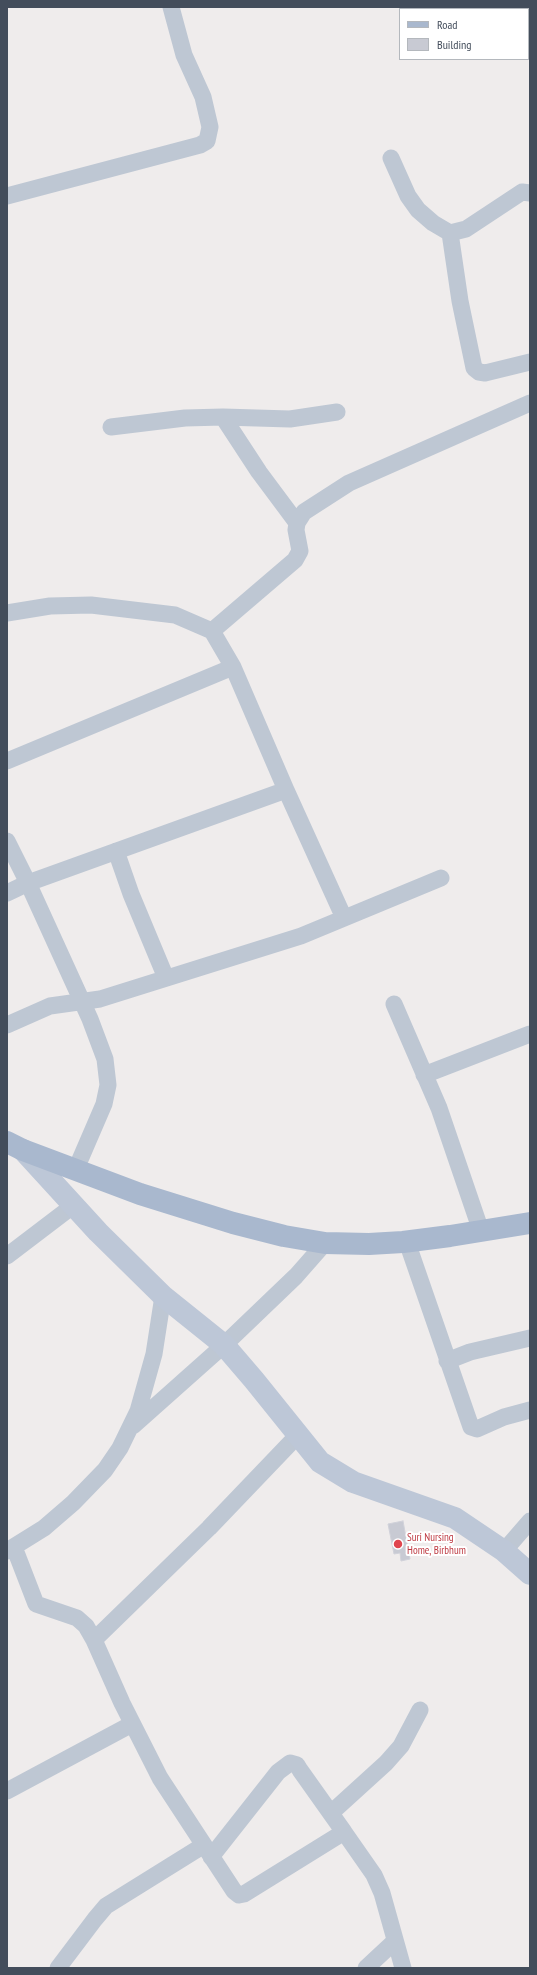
<!DOCTYPE html>
<html>
<head>
<meta charset="utf-8">
<style>
	body { margin:0 }
	#map { position:relative; width:537px; height:1975px; overflow:hidden; background:#efecec; font-family:"PT Sans Narrow",sans-serif }
	canvas { display:block }
	.frame { position:absolute; inset:0; border:8px solid #434d5b; pointer-events:none }
	.legend { position:absolute; left:399px; top:8px; width:130px; height:52px; box-sizing:border-box; background:#fff; border:1px solid #b4b8bd; margin:0; padding:5px 7px; list-style:none; font-size:12px; color:#434d5b }
	.legend li { display:flex; align-items:center; gap:8px; height:20px }
	.legend b { width:20px; border:1px solid #b4b8bd }
</style>
</head>
<body>
<div id="map">
<canvas width="537" height="1975"></canvas>
<div class="frame"></div>
<ul class="legend">
<li><b style="height:5px;background:#a9b8ce"></b>Road</li>
<li><b style="height:11px;background:#c8cad3"></b>Building</li>
</ul>
</div>
<script>
const ctx = document.querySelector('canvas').getContext('2d');
ctx.lineJoin = 'round';
function paint(path, color) {
  ctx.fillStyle = color;
  ctx.fill(path, 'evenodd');
}
function shape(rows) {
  const path = new Path2D();
  for (const r of rows) {
    path.moveTo(r[0], r[1]);
    for (let i = 2; i < r.length; i += 2) path.lineTo(r[i], r[i + 1]);
  }
  return path;
}
function trace(path, color, width, dash) {
  ctx.strokeStyle = color;
  ctx.lineWidth = width;
  ctx.lineCap = dash ? 'butt' : 'round';
  ctx.setLineDash(dash || []);
  ctx.stroke(path);
}
function write(font, color, halo, rows, align = 'center') {
  ctx.font = font + ' "PT Sans Narrow",sans-serif';
  ctx.lineWidth = 4;
  ctx.setLineDash([]);
  ctx.textBaseline = 'middle';
  ctx.strokeStyle = halo;
  ctx.fillStyle = color;
  for (const [text, x, y, turn = 0] of rows) {
    ctx.save();
    ctx.translate(x, y);
    ctx.rotate((+turn || 0) * Math.PI / 180);
    ctx.textAlign = isNaN(turn) ? turn : align;
    if (halo) ctx.strokeText(text, 0, 0);
    ctx.fillText(text, 0, 0);
    ctx.restore();
  }
}
const building = shape([
	[403,1521,410,1559,401,1561,400,1553,394,1554,388,1524,403,1521]
]);
const street = shape([
	[391,158,408,196,418,210,433,223,450,233,466,229,522,192,530,193],
	[7,196,200,145,207,141,210,127,203,97,184,55,171,7],
	[450,233,460,301,474,368,479,372,485,373,530,362],
	[223,417,290,419,337,412],
	[111,427,185,418,223,417,259,472,297,523],
	[7,613,50,606,91,605,175,615,212,631,233,667,286,790,28,883,7,893],
	[212,631,295,560,300,551,296,530,297,523,304,512,349,483,530,403],
	[7,761,233,667],
	[286,790,344,918],
	[7,841,28,883,90,1019,105,1059,108,1085,104,1104,76,1169],
	[116,851,131,894,166,978],
	[394,1004,439,1108,481,1231],
	[7,1025,50,1006,100,999,301,936,441,878],
	[424,1075,530,1034],
	[407,1242,471,1427,477,1429,504,1417,530,1410],
	[7,1256,74,1205],
	[447,1361,470,1352,530,1338],
	[133,1426,224,1345,296,1276,325,1243],
	[14,1547,36,1604,77,1618,86,1626,94,1640,122,1703,160,1778,234,1891,239,1895,244,1894,344,1832,374,1875,382,1893,403,1968],
	[7,1551,44,1528,73,1503,105,1470,120,1448,138,1411,154,1354,163,1296],
	[504,1551,530,1521],
	[94,1640,209,1528,298,1435],
	[7,1791,132,1724],
	[331,1813,386,1763,401,1746,420,1710],
	[211,1857,278,1772,290,1763,297,1765,300,1770,344,1832],
	[58,1968,95,1919,106,1906,204,1845],
	[366,1968,395,1941]
]);
const secondary = shape([
	[23,1150,98,1232,163,1296,224,1345,254,1380,320,1462,353,1482,455,1518,504,1551,530,1574]
]);
const primary = shape([
	[7,1142,23,1150,140,1194,233,1223,284,1236,325,1243,369,1244,403,1242,450,1236,530,1223]
]);
const markers = [
	[398,1544,5,"#e0444e"]
];
const healthNames = [
	["Suri Nursing",407,1538],
	["Home, Birbhum",407,1551]
];
paint(building, '#c8cad3');
trace(building, '#d0d1d9', 1);
trace(street, '#bec7d3', 17);
trace(secondary, '#bdc7d7', 22);
trace(primary, '#a9b8ce', 22);
for (const [x, y, r, color] of markers) {
  const dot = new Path2D();
  dot.arc(x, y, r, 0, 2 * Math.PI);
  ctx.fillStyle = color;
  ctx.fill(dot);
  trace(dot, '#fff', 1.5);
}
write('11px', '#be3a42', '#fff', healthNames, 'left');
</script>
</body>
</html>
